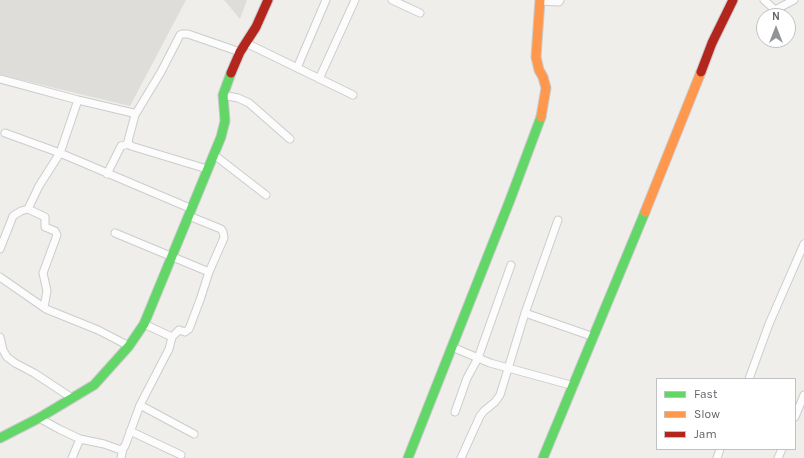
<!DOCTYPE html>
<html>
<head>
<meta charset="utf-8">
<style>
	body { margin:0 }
	#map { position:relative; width:804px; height:458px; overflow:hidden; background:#efeeea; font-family:Karla,sans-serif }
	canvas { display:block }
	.legend { position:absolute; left:656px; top:378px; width:140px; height:72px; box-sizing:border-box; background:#fff; border:1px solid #bfc1c3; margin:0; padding:5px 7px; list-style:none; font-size:12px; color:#5f6368 }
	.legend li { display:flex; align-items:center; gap:8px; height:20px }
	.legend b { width:20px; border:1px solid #bfc1c3 }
	.north { position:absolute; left:756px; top:8px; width:40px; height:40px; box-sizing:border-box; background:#fff; border:1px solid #bfc1c3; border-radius:50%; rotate:0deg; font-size:11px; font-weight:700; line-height:16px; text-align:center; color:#5f6368 }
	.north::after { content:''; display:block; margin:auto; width:14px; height:18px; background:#919496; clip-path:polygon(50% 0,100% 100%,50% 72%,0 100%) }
</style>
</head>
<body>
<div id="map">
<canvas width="804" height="458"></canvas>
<ul class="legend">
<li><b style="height:5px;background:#63d668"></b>Fast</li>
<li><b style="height:5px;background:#ff974d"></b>Slow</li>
<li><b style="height:5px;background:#b3261e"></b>Jam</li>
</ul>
<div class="north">N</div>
</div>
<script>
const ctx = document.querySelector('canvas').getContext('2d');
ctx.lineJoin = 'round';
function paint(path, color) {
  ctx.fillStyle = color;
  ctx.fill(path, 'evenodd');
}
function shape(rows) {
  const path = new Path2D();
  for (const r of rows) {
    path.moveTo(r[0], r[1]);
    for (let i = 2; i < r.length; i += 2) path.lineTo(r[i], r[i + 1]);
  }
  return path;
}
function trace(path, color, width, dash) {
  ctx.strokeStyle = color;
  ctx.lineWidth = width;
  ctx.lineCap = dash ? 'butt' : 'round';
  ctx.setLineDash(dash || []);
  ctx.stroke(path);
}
const industrial = shape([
	[0,0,186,0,130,106,0,75],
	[224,0,247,0,240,19]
]);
const street = shape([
	[392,0,420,13],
	[764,0,775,10,794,0],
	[540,1,559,2,560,0],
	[246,43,353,95],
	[297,68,326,0],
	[0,79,78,100,133,113,135,115],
	[319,79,355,0],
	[223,95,238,98,249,103,290,139],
	[78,100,60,153,39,186,28,209,45,217,45,227,55,231,57,235,43,273,47,291,44,307,46,309,98,330,129,346],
	[5,133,60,153,192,209],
	[213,154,266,195],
	[207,169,131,146,129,144,128,141,135,115,161,72,180,35,182,34,188,34,240,52],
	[107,174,121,146,129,144],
	[115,233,209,272],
	[0,249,13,216,21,211,28,209],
	[0,277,46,309],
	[525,313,594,337],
	[0,337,3,350,7,357,15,363,34,373,72,398],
	[172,337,179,330,185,332,189,329,200,300,209,272,224,238,223,232,221,229,189,216],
	[452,347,490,363,574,386],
	[749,379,769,324,804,244],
	[140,405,194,434],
	[455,412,467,378,478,358,511,265],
	[795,417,804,395],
	[39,418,59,429,80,439,72,458],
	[130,431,181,455],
	[80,439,104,444,118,449,121,450,125,446,140,405,169,349,172,337,144,324],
	[121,458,123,449],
	[461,458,480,416,484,411,495,402,500,395,525,313,558,220],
	[717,458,720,449],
	[778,458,782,449]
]);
const fast = shape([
	[0,438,39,418,94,385,129,346,144,324,221,137,225,121,223,95,231,73],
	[408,458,510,200,541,117],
	[543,458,645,212]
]);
const slow = shape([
	[540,0,536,57,539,70,543,77,546,88,541,117],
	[645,212,701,72]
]);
const jam = shape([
	[701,72,712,43,733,0],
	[231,73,240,52,256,27,268,0]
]);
paint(industrial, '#dfddda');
trace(street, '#cbcccc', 9);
trace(fast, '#cacacb', 11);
trace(slow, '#cacacb', 11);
trace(jam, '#cacacb', 11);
trace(street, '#fdfcfc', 7);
trace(fast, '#63d668', 9);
trace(slow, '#ff974d', 9);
trace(jam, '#b3261e', 9);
</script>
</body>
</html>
